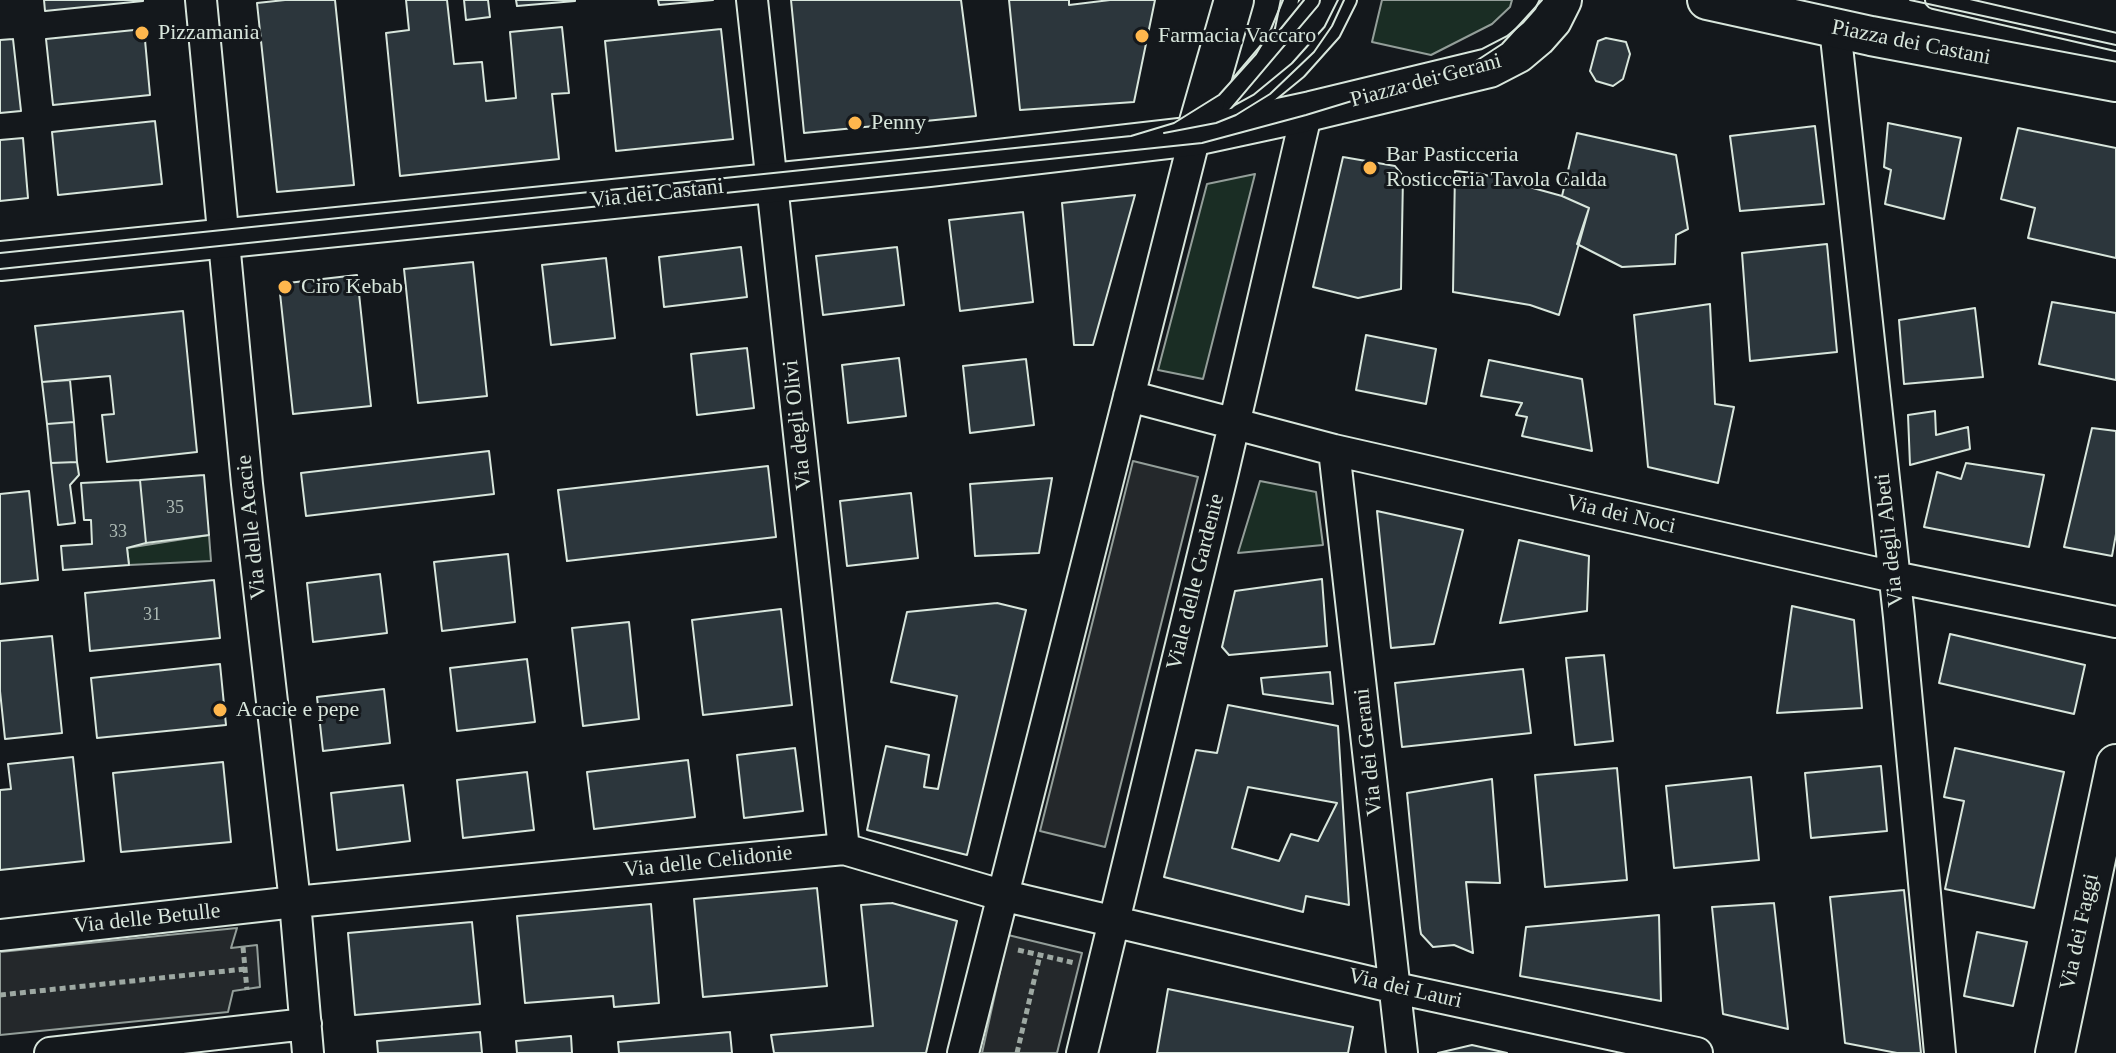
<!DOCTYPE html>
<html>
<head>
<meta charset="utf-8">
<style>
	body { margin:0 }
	canvas { display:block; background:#14181c }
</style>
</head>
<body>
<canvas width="2116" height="1053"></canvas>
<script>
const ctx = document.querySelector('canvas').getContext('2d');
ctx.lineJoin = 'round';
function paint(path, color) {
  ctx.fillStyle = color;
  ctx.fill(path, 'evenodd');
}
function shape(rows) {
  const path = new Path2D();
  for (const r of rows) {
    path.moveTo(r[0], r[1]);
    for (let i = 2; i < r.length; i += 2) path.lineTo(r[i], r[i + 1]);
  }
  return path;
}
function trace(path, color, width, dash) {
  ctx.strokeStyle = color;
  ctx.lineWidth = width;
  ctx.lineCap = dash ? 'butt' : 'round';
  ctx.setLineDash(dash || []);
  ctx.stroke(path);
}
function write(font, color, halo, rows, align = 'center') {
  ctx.font = font + ' "Times New Roman",serif';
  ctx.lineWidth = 6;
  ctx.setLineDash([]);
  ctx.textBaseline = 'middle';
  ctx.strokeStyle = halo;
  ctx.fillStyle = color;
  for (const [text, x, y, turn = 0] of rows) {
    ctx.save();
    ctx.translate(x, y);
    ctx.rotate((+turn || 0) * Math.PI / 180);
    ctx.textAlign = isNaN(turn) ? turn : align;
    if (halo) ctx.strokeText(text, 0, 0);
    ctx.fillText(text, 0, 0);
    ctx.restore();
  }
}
const green = shape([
	[1382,0,1512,0,1510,7,1492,24,1431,55,1372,42,1382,0],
	[1255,174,1203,379,1158,370,1207,184,1255,174],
	[1260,481,1316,492,1323,545,1238,553,1260,481],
	[209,535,211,561,129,565,127,548,209,535]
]);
const parking = shape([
	[1133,461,1198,477,1105,847,1040,831,1133,461],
	[237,928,231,948,257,945,260,987,233,991,228,1012,0,1035,0,952,237,928],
	[1008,935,1082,953,1057,1053,982,1053,1008,935]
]);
const building = shape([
	[44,0,143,0,143,1,45,11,44,0],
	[285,0,335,0,354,185,277,192,257,3,285,0],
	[406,0,447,0,454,64,482,62,486,101,516,98,510,32,562,27,569,93,552,94,559,159,400,176,386,33,409,30,406,0],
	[464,0,488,0,490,17,466,20,464,0],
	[516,0,575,0,575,1,517,6,516,0],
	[658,0,713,0,659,5,658,0],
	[791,0,961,0,976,116,804,133,791,0],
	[1009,0,1069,0,1069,5,1110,0,1155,0,1134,102,1020,110,1009,0],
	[144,29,150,95,53,105,46,39,144,29],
	[721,29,733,139,616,151,605,41,721,29],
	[1606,38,1626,42,1630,54,1623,79,1613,86,1596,81,1590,71,1598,41,1606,38],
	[13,39,21,111,0,113,0,40,13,39],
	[155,121,162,184,58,195,52,132,155,121],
	[1888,123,1961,138,1944,219,1885,204,1891,170,1884,167,1888,123],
	[1815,126,1824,204,1740,211,1730,136,1815,126],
	[2018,128,2116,148,2116,258,2028,238,2035,208,2001,199,2018,128],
	[1577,133,1676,155,1688,229,1676,235,1675,264,1622,267,1577,244,1589,208,1562,196,1577,133],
	[23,138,28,198,0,201,0,140,23,138],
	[1343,157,1395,166,1403,176,1401,289,1358,298,1313,287,1343,157],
	[1455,171,1482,174,1562,196,1589,208,1559,315,1530,305,1453,292,1455,171],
	[1135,195,1093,345,1074,345,1062,203,1135,195],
	[1023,212,1033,302,960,311,949,220,1023,212],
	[1827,244,1837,352,1750,361,1742,253,1827,244],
	[741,247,747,297,664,307,659,257,741,247],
	[897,247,904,305,823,315,816,256,897,247],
	[606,258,615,338,551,345,542,265,606,258],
	[473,262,487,396,418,403,404,269,473,262],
	[357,275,371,406,293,414,279,284,357,275],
	[2052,302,2116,313,2116,380,2039,364,2052,302],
	[1710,304,1715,404,1734,407,1718,483,1648,467,1634,315,1710,304],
	[1975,308,1983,377,1904,384,1899,320,1975,308],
	[183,311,197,452,107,462,102,415,114,414,110,376,42,382,35,326,183,311],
	[1366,335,1436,349,1426,404,1356,390,1366,335],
	[747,348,754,408,697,415,691,354,747,348],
	[899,358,906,416,848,423,842,365,899,358],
	[1026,359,1034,425,970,433,963,366,1026,359],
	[1489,360,1582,379,1592,451,1522,436,1527,417,1516,415,1522,403,1481,396,1489,360],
	[70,380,74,422,47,424,42,382,70,380],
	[1935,411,1936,435,1968,427,1970,449,1910,465,1908,415,1935,411],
	[74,422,77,462,51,463,47,424,74,422],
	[2092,428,2116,431,2116,534,2112,556,2064,547,2092,428],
	[489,451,494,494,306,516,301,473,489,451],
	[77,462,79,475,70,485,75,523,58,525,51,463,77,462],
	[1966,463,2044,475,2029,547,1924,527,1937,472,1961,479,1966,463],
	[768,466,776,537,567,561,558,490,768,466],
	[204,475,209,535,146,543,140,480,204,475],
	[1052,478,1039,553,975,556,970,484,1052,478],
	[140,480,146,543,127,548,129,565,63,570,61,546,92,544,91,520,84,520,81,483,140,480],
	[29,491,38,580,0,584,0,494,29,491],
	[911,493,918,558,847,566,840,501,911,493],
	[1377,511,1463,530,1434,644,1391,648,1377,511],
	[1519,540,1589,556,1587,611,1500,623,1519,540],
	[508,554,515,622,442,631,434,562,508,554],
	[380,574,387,633,313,642,307,583,380,574],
	[1322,579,1327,646,1229,655,1222,647,1235,591,1322,579],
	[214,580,220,638,90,651,85,593,214,580],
	[997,603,1026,610,967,855,867,830,886,746,929,755,924,787,938,789,957,696,891,682,907,612,997,603],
	[1792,606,1854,620,1862,708,1777,713,1792,606],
	[781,609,792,705,703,715,692,620,781,609],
	[629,622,639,719,583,726,572,628,629,622],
	[1950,634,2085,665,2074,714,1939,683,1950,634],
	[52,636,62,733,5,739,0,691,0,641,52,636],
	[1604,655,1613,741,1575,745,1566,658,1604,655],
	[527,659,535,722,457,731,450,668,527,659],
	[220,664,226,725,97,738,91,678,220,664],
	[1523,669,1531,733,1402,747,1395,683,1523,669],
	[1330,672,1333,704,1263,694,1261,678,1330,672],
	[384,689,390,743,323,751,317,697,384,689],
	[1228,705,1338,726,1349,905,1306,896,1303,912,1164,877,1196,750,1217,753,1228,705],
	[1248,787,1337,803,1318,841,1291,834,1279,861,1232,848,1248,787],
	[795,748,803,811,744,818,737,755,795,748],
	[1955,748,2064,772,2034,908,1945,889,1964,801,1944,797,1955,748],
	[73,757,84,861,0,870,0,790,11,789,8,764,73,757],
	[688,760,695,817,594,829,587,772,688,760],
	[223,762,231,842,121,852,113,773,223,762],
	[1881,766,1887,831,1811,838,1805,773,1881,766],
	[1617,768,1627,880,1545,887,1535,775,1617,768],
	[527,772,534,830,463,838,457,780,527,772],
	[1751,777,1759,860,1674,868,1666,786,1751,777],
	[1492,779,1500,883,1466,882,1473,953,1454,945,1433,947,1421,934,1420,928,1407,793,1492,779],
	[403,785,410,841,337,850,331,793,403,785],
	[817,888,827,986,703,997,694,899,817,888],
	[1904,890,1921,1053,1897,1053,1845,1043,1830,897,1904,890],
	[892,903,957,921,926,1053,774,1053,771,1035,873,1026,861,905,892,903],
	[1774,903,1788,1029,1723,1014,1712,907,1774,903],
	[651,904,659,1003,614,1007,613,996,525,1003,517,916,651,904],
	[1659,915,1661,1001,1520,976,1526,927,1659,915],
	[472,922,480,1004,355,1015,348,933,472,922],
	[1977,932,2027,942,2013,1006,1964,996,1977,932],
	[1168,989,1353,1027,1348,1053,1157,1053,1168,989],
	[480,1032,482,1053,378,1053,377,1041,480,1032],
	[730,1032,732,1053,619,1053,618,1042,730,1032],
	[571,1036,572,1053,517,1053,516,1041,571,1036],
	[1472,1045,1507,1053,1438,1053,1472,1045]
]);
const path = shape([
	[243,947,247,990],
	[1018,950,1075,963],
	[0,995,245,969],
	[1017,1053,1040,955]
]);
const service = shape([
	[1934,0,2116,42],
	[1283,34,1290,0],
	[1239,113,1259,102,1298,70,1332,32,1348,0],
	[1212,117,1311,0]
]);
const minor = shape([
	[201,0,247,484,295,902,308,1053],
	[752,0,844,849],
	[1835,28,1899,617,1940,1053],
	[1129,396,1334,450,1894,577,2116,622],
	[1334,450,1402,1053],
	[0,935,295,902,844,849,1001,895,1396,988,1697,1053],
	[50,1053,306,1024],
	[963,1053,1195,136],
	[1082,1053,1223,472,1306,115,1311,111]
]);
const tertiary = shape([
	[1707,0,1871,36,2116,82],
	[1195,136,1234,0],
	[0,261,929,167,1195,136,1311,111,1489,68,1518,53,1537,37,1552,20,1562,0],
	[2055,1053,2116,764]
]);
const tram = shape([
	[1910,0,2116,45],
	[1274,37,1304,0],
	[1164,133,1216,123,1236,115,1270,94,1314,52,1332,26,1344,0],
	[0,253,1131,136,1174,123,1219,95,1256,54,1271,29,1283,0],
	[0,269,1202,143,1306,115,1470,65,1502,44,1542,0]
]);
const markers = [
	[142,33,8,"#ffb74d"],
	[1142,36,8,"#ffb74d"],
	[855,123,8,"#ffb74d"],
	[1370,168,8,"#ffb74d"],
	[285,287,8,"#ffb74d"],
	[220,710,8,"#ffb74d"]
];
const numberNames = [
	["35",175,508],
	["33",118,532],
	["31",152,615]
];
const poiNames = [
	["Pizzamania",158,33],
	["Farmacia Vaccaro",1158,36],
	["Penny",871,123],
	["Bar Pasticceria",1386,155],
	["Rosticceria Tavola Calda",1386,180],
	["Ciro Kebab",301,287],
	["Acacie e pepe",236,710]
];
const streetNames = [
	["Piazza dei Castani",1911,43,11],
	["Piazza dei Gerani",1426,81,-15],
	["Via dei Castani",657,194,-6],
	["Via degli Olivi",798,425,-96],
	["Via dei Noci",1621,515,13],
	["Via delle Acacie",252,527,-96],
	["Via degli Abeti",1890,540,-96],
	["Viale delle Gardenie",1196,582,-76],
	["Via dei Gerani",1369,752,-96],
	["Via delle Celidonie",708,862,-6],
	["Via delle Betulle",147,919,-6],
	["Via dei Faggi",2080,932,-78],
	["Via dei Lauri",1405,989,13]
];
paint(green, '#1a2d24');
trace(green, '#939e99', 2);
paint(parking, '#24282b');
trace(parking, '#939e99', 2);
paint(building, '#2c363c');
trace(building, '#d8e6dc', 2);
trace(service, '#d8e6dc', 20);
trace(minor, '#d8e6dc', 34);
trace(tertiary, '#d8e6dc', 42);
trace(path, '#9da8a2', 5, [6, 4]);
trace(service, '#14181c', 16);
trace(minor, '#14181c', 30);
trace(tertiary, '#14181c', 38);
trace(tram, '#d8e6dc', 2);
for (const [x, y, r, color] of markers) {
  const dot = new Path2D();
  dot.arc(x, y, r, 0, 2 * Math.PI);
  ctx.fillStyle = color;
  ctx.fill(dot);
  trace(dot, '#14181c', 3);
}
write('18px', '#adbab4', null, numberNames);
write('22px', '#d8e6dc', '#14181c', poiNames, 'left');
write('22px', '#d8e6dc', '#14181c', streetNames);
</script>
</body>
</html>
